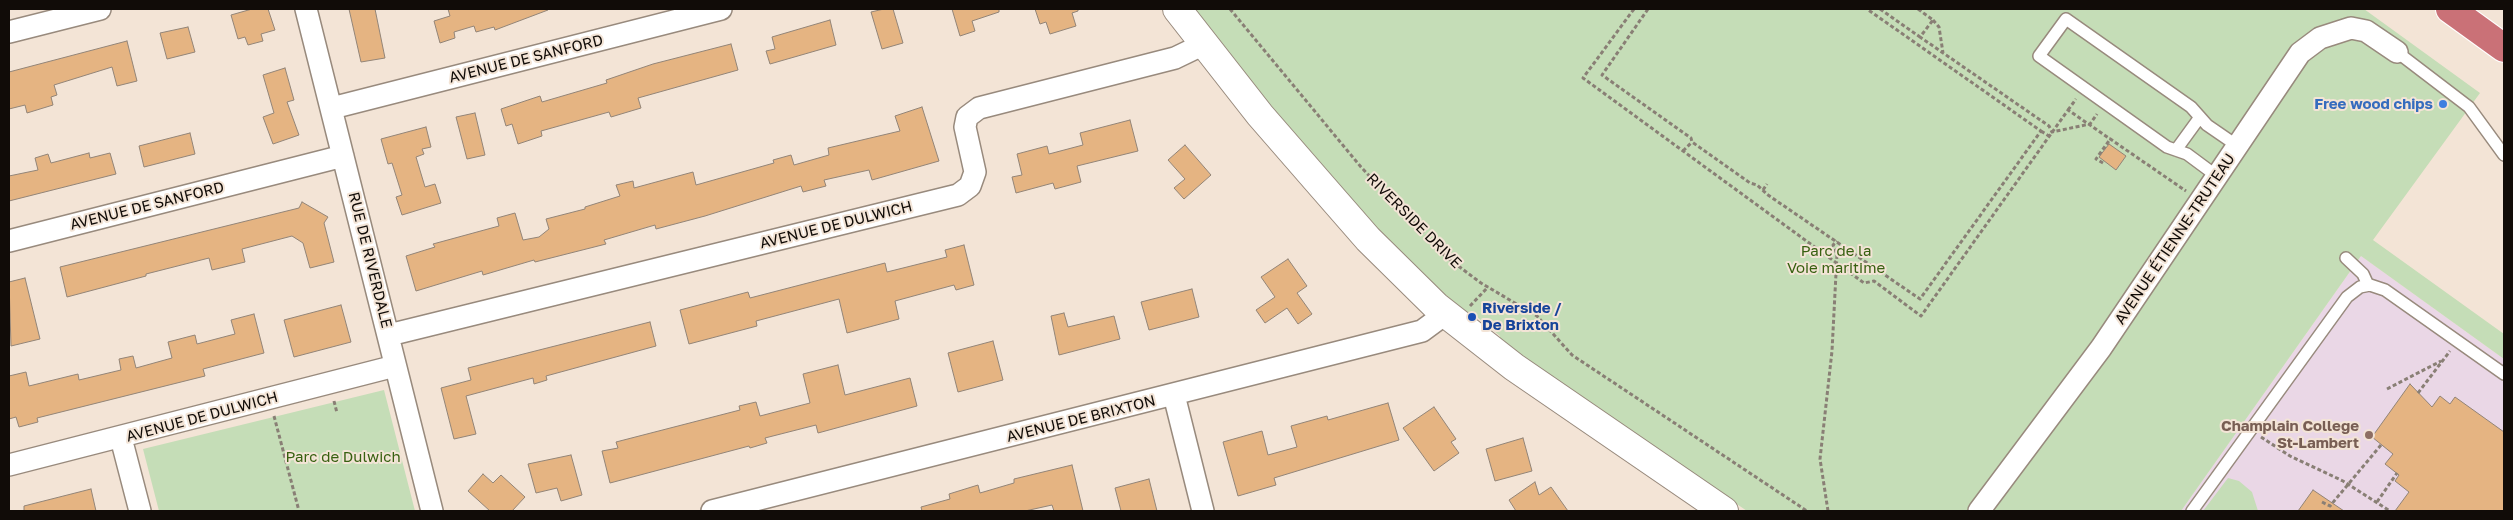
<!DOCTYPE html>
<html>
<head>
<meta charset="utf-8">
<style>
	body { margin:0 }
	#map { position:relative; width:2513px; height:520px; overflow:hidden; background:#f3e4d6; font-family:"Golos Text",sans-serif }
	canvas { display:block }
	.frame { position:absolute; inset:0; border:10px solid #110c08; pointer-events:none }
</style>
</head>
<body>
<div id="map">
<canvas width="2513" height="520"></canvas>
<div class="frame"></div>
</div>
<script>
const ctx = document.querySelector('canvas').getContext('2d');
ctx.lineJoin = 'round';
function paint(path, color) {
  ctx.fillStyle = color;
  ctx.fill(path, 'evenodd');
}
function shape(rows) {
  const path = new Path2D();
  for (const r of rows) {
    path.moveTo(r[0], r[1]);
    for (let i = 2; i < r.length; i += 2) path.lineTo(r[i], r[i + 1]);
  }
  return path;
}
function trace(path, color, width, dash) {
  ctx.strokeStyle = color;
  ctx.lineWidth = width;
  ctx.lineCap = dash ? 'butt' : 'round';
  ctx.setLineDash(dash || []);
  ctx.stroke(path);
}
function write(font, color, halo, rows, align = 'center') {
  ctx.font = font + ' "Golos Text",sans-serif';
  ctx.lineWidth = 4;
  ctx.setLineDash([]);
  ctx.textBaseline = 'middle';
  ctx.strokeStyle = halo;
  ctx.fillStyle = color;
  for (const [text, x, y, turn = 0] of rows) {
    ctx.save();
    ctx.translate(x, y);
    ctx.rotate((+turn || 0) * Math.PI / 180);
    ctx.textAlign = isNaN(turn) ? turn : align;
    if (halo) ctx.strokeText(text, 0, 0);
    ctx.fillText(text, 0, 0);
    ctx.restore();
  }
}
const education = shape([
	[2361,256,2504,359,2504,511,2181,511]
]);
const green = shape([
	[1192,9,2364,9,2480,93,2373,240,2504,334,2504,359,2361,256,2181,511,1747,511,1498,340,1500,336,1471,312,1467,316,1401,256,1274,113],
	[384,390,415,511,159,511,143,449],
	[2228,478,2239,481,2252,492,2258,511,2203,511]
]);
const building = shape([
	[252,9,268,9,275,30,261,34,263,41,248,45,245,37,238,39,231,15,252,9],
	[349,9,375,9,385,58,361,62,349,9],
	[448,9,548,9,548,10,495,30,494,27,476,32,474,26,454,32,455,38,440,43,434,21,450,16,448,9],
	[884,9,893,9,903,43,882,49,871,12,884,9],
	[952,9,999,9,999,12,972,21,975,31,960,36,952,9],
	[1035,9,1078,9,1078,11,1072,13,1076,26,1050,34,1046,22,1040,24,1035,9],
	[830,20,836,45,770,64,766,51,775,49,772,37,830,20],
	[188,27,195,52,167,59,160,33,188,27],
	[127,41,137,81,117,86,112,67,54,85,57,95,51,97,53,105,27,113,25,105,9,109,9,72,127,41],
	[731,44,738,70,638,98,641,108,611,117,609,112,541,131,542,136,518,144,512,124,506,126,501,109,540,96,542,102,607,83,606,80,653,64,731,44],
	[285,68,294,100,287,102,299,135,273,144,263,117,274,113,263,75,285,68],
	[922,107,939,161,872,180,869,170,824,180,826,186,803,192,801,186,705,216,656,229,655,225,604,240,606,244,535,262,534,260,483,275,482,271,416,291,406,256,435,247,433,244,499,226,497,218,515,213,523,240,539,237,549,229,546,219,585,209,585,207,620,196,616,185,633,181,634,188,693,172,696,185,774,163,773,160,791,155,794,165,829,155,828,148,900,131,895,116,922,107],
	[475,113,485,155,467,159,456,117,475,113],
	[1130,120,1138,151,1077,166,1081,182,1055,189,1053,183,1016,193,1012,177,1022,175,1017,154,1047,146,1049,154,1083,145,1080,133,1130,120],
	[426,127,431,147,422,149,424,154,416,157,425,187,435,184,441,203,402,215,396,197,402,195,392,163,388,164,381,139,426,127],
	[190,133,195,154,144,167,139,146,190,133],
	[2109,144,2126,156,2116,170,2099,157,2109,144],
	[1185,145,1211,175,1184,199,1174,188,1185,179,1168,160,1185,145],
	[89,153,90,158,110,153,116,174,9,201,9,176,38,170,35,158,48,154,51,163,89,153],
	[302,202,328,217,324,223,334,262,310,268,303,243,292,236,242,249,245,262,212,270,209,258,146,274,146,276,67,297,60,267,299,208,302,202],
	[964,245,974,285,956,290,954,285,895,301,899,319,847,333,839,299,756,321,757,326,689,344,680,310,748,292,750,298,885,263,887,272,947,257,945,250,964,245],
	[1288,259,1307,286,1297,293,1312,314,1298,324,1287,308,1265,323,1256,310,1275,297,1261,277,1288,259],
	[25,278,40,339,11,346,9,282,25,278],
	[1192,289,1199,317,1149,330,1141,302,1192,289],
	[341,305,351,342,294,357,284,320,341,305],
	[1064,313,1068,327,1114,316,1120,339,1059,355,1051,316,1064,313],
	[254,314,264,353,203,369,205,376,37,418,38,422,19,427,16,417,9,419,9,376,26,372,29,386,78,374,79,380,121,370,119,359,133,356,136,368,172,358,168,342,195,335,197,344,235,334,231,320,254,314],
	[650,322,656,346,546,376,547,380,534,384,533,378,466,396,476,434,454,439,441,388,471,380,468,368,650,322],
	[993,341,1003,380,958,392,948,353,993,341],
	[838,365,845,395,910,378,917,406,818,433,816,425,765,438,767,443,750,448,749,446,610,483,602,451,618,448,616,442,740,410,739,406,756,402,760,416,810,403,803,374,838,365],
	[2410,384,2432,407,2440,396,2450,404,2455,397,2504,432,2504,511,2395,511,2409,492,2395,481,2399,475,2385,464,2393,454,2372,437,2410,384],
	[1388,403,1399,440,1274,478,1276,485,1238,496,1223,442,1262,431,1268,455,1297,447,1291,426,1327,416,1328,420,1388,403],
	[1434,407,1456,439,1451,442,1459,453,1434,471,1403,428,1434,407],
	[1523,438,1532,471,1495,481,1486,449,1523,438],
	[571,455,582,495,561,501,557,488,536,493,528,464,571,455],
	[1072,465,1083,511,1054,511,1052,505,1025,511,922,511,921,507,950,499,949,494,978,485,980,493,1014,483,1014,479,1072,465],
	[483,474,493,483,501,475,525,497,512,511,490,511,468,491,483,474],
	[1149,479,1157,511,1121,511,1115,488,1149,479],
	[1535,482,1539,495,1551,487,1568,511,1516,511,1509,500,1535,482],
	[91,489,96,511,24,511,24,506,91,489],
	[2313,490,2344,511,2298,511,2313,490]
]);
const path = shape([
	[1230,9,1361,167,1445,256,1481,283,1537,316,1572,355,1807,511],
	[1634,9,1583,78,1864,283,1874,281,1921,316,2068,110,2186,191],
	[1648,9,1602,75,1691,138,1692,142,1750,183,1757,185,1768,195,1920,299,2041,131,1867,9],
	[1880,9,1920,37],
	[1918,9,1933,20,1920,37,2049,126,2052,132,2090,124,2097,114],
	[1933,20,1939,27,1943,53],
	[2068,110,2076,99],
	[2041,131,2049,136],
	[1683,151,1692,142],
	[2103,163,2096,159,2111,138],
	[1763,190,1767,184],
	[1470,306,1488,287],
	[2387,389,2441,361],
	[2418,393,2450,351],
	[334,401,337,413],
	[274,416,299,511],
	[2261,437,2290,456,2343,481,2390,511],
	[2322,502,2330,506,2381,445],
	[2377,502,2397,473],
	[1828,511,1820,459,1832,351,1837,254,1833,245,1837,241]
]);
const service = shape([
	[2397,52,2469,107,2504,155],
	[2176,150,2200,117],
	[2218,177,2187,154,2167,147,2039,56,2066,19,2191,107,2207,125,2239,147],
	[2346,258,2363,274,2368,285],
	[2192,511,2347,297,2360,287,2370,285,2385,290,2504,374]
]);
const minor = shape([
	[306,9,432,511],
	[9,32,100,9],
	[332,108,721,9],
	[9,241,343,156],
	[389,335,958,195,970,186,975,172,965,127,967,117,979,108,1175,58,1204,44],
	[1174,395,1203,511],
	[121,438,140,511],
	[9,465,395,366],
	[712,511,1422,331,1445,314],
	[1979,511,2101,348,2300,53,2320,38,2351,28,2366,31,2397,52]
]);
const tertiary = shape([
	[1177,9,1260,115,1320,184,1368,239,1436,306,1514,367,1724,511]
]);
const motorway = shape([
	[2450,9,2504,48]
]);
const markers = [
	[2443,104,5,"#3f7fe0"],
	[1472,317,5,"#1a4fb4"],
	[2369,435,5,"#8d6e63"]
];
const streetNames = [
	["AVENUE DE SANFORD",526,59,-14],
	["AVENUE DE SANFORD",147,206,-14],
	["RIVERSIDE DRIVE",1414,221,45],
	["AVENUE DE DULWICH",836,225,-14],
	["AVENUE ÉTIENNE-TRUTEAU",2175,239,-56],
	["RUE DE RIVERDALE",370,260,76],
	["AVENUE DE DULWICH",202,417,-15],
	["AVENUE DE BRIXTON",1081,419,-14]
];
const shopNames = [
	["Free wood chips",2433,104]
];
const parkNames = [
	["Parc de la",1836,251],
	["Voie maritime",1836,268],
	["Parc de Dulwich",343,457]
];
const transitNames = [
	["Riverside /",1482,308],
	["De Brixton",1482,325]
];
const educationNames = [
	["Champlain College",2359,426],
	["St-Lambert",2359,443]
];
paint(education, '#ead7e6');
paint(green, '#c5ddb7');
paint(building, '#e5b482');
trace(building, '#928477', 1);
trace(service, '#988a7d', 14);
trace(minor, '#988a7d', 24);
trace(tertiary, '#988a7d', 30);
trace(motorway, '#fff', 30);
trace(path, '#897f75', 3, [4, 2.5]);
trace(service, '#fff', 11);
trace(minor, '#fff', 21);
trace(tertiary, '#fff', 28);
trace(motorway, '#ca7177', 28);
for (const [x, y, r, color] of markers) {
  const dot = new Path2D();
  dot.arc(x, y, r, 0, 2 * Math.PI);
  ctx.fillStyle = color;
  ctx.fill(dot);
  trace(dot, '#f3e4d6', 2);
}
write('15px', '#110c08', '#f3e4d6', streetNames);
write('bold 15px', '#366cbe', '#f3e4d6', shopNames, 'right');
write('15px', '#376010', '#f3e4d6', parkNames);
write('bold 15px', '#164399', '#f3e4d6', transitNames, 'left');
write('bold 15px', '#785e54', '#f3e4d6', educationNames, 'right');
</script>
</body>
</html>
